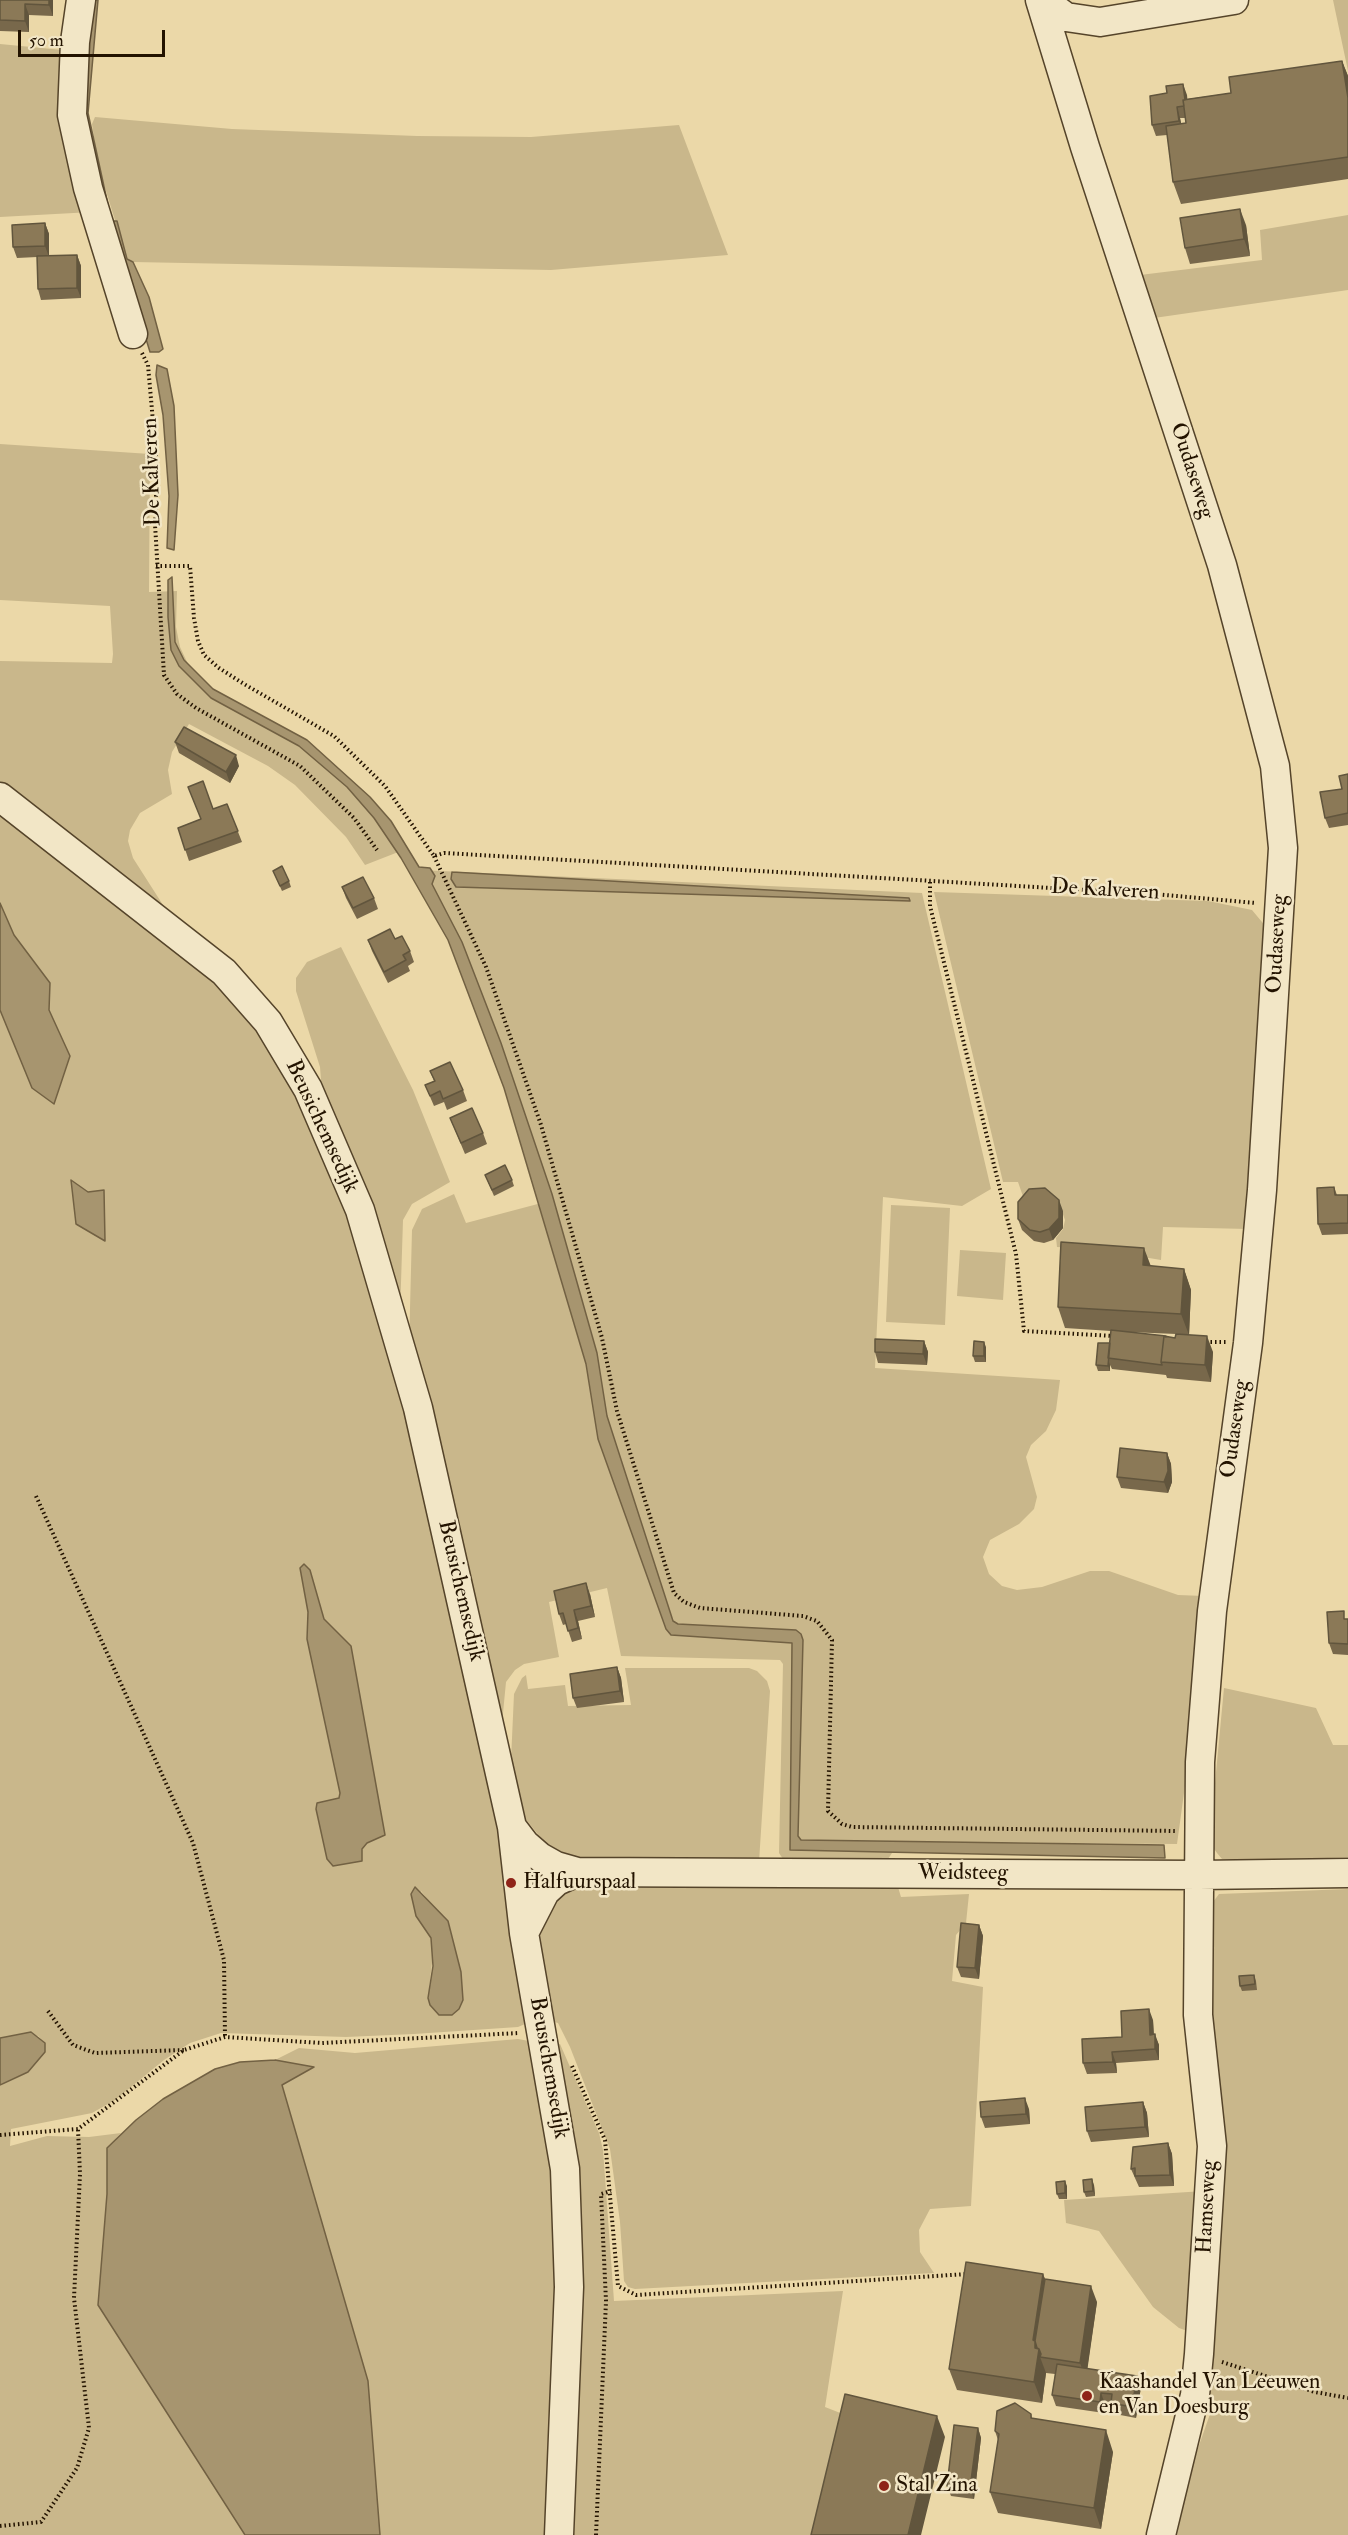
<!DOCTYPE html>
<html>
<head>
<meta charset="utf-8">
<style>
	body { margin:0 }
	#map { position:relative; width:1348px; height:2535px; overflow:hidden; background:#ebd8a8; font-family:"IM FELL Double Pica",serif }
	canvas { display:block }
	.scale { position:absolute; left:18px; top:30px; width:147px; height:27px; box-sizing:border-box; border:3px solid #231300; border-top:0; padding-left:8px; font-size:18px; line-height:21px; white-space:nowrap; color:#231300; -webkit-text-stroke:4px #f2e6c6; paint-order:stroke }
</style>
</head>
<body>
<div id="map">
<canvas width="1348" height="2535"></canvas>
<div class="scale">50 m</div>
</div>
<script>
const ctx = document.querySelector('canvas').getContext('2d');
ctx.lineJoin = 'round';
function paint(path, color) {
  ctx.fillStyle = color;
  ctx.fill(path, 'evenodd');
}
function shape(rows) {
  const path = new Path2D();
  for (const r of rows) {
    path.moveTo(r[0], r[1]);
    for (let i = 2; i < r.length; i += 2) path.lineTo(r[i], r[i + 1]);
  }
  return path;
}
function trace(path, color, width, dash) {
  ctx.strokeStyle = color;
  ctx.lineWidth = width;
  ctx.lineCap = dash ? 'butt' : 'round';
  ctx.setLineDash(dash || []);
  ctx.stroke(path);
}
function write(font, color, halo, rows, align = 'center') {
  ctx.font = font + ' "IM FELL Double Pica",serif';
  ctx.lineWidth = 5;
  ctx.setLineDash([]);
  ctx.textBaseline = 'middle';
  ctx.strokeStyle = halo;
  ctx.fillStyle = color;
  for (const [text, x, y, turn = 0] of rows) {
    ctx.save();
    ctx.translate(x, y);
    ctx.rotate((+turn || 0) * Math.PI / 180);
    ctx.textAlign = isNaN(turn) ? turn : align;
    if (halo) ctx.strokeText(text, 0, 0);
    ctx.fillText(text, 0, 0);
    ctx.restore();
  }
}
const green = shape([
	[1333,0,1348,0,1348,71],
	[0,44,73,51,92,212,0,217],
	[95,117,232,129,417,136,531,137,679,125,728,255,551,270,133,262,127,259,98,165,92,124],
	[1348,215,1348,290,1154,318,1140,275,1262,260,1260,230],
	[0,444,150,454,149,592,177,591,176,627,180,647,188,664,205,685,330,762,406,849,365,865,346,837,295,785,268,766,189,724,172,752,168,770,172,794,140,813,130,830,128,841,133,858,170,916,0,786,0,661,112,663,113,654,110,606,0,600],
	[0,806,223,982,270,1037,329,1167,366,1267,462,1614,532,2021,518,2027,414,2034,346,2037,221,2033,190,2043,164,2060,115,2100,92,2113,11,2129,10,2146,47,2136,89,2137,121,2133,107,2149,107,2194,98,2305,245,2535,0,2535,0,2086,28,2072,45,2043,38,2036,19,2034,0,2038,0,1010,4,1016,49,1010,50,983,14,935,0,903],
	[71,1180,88,1192,104,1190,105,1241,76,1224],
	[300,1569,324,1619,351,1646,385,1835,367,1843,362,1849,317,1803,339,1798,340,1793,307,1639,308,1612],
	[421,1891,432,1905,463,2000,459,2009,430,2005,428,1999,433,1954,431,1937,422,1924],
	[419,870,922,893,991,1189,962,1206,883,1197,875,1368,1060,1380,1056,1410,1046,1431,1031,1445,1026,1457,1037,1497,1034,1509,1019,1524,990,1540,983,1557,989,1574,1002,1586,1017,1590,1042,1587,1090,1571,1109,1571,1178,1595,1204,1596,1194,1720,1177,1844,823,1841,896,1847,888,1859,883,1862,783,1859,779,1853,783,1664,780,1660,621,1656,607,1588,549,1602,559,1657,524,1664,515,1670,506,1682,500,1744,409,1348,412,1230,422,1209,454,1194,466,1223,549,1201,510,1078],
	[934,892,1208,901,1252,910,1272,934,1248,1229,1163,1227,1161,1260,1107,1251,1057,1247,1056,1238,1063,1229,1065,1220,1060,1206,1026,1205,1018,1182,1003,1182],
	[341,947,413,1090,450,1182,412,1204,403,1220,400,1314,323,1105,320,1067,296,991,296,978,307,962],
	[891,1205,950,1208,945,1325,886,1322],
	[960,1250,1006,1253,1003,1300,957,1296],
	[625,1668,749,1668,757,1671,767,1681,770,1691,759,1862,572,1858,544,1842,520,1812,511,1760,514,1694,522,1678,526,1675,528,1689,565,1685,568,1706,631,1705],
	[1224,1688,1316,1708,1333,1745,1348,1745,1348,1857,1246,1862,1222,1859,1217,1853,1212,1846,1211,1825],
	[897,1884,901,1897,969,1894,966,1923,956,1935,952,1981,983,1987,971,2206,930,2209,919,2230,920,2252,934,2273,635,2289,628,2287,624,2281,620,2222,610,2149,570,2047,558,2023,550,2021,536,1951,544,1902,569,1885],
	[1348,1889,1348,2535,1174,2535,1189,2474,1210,2414,1213,1902,1219,1894],
	[518,2039,540,2043,562,2251,552,2535,380,2535,368,2381,282,2085,313,2067,275,2060,299,2048,355,2053],
	[560,2044,599,2133,603,2150,614,2301,843,2291,825,2407,848,2416,821,2535,565,2535,555,2045],
	[1204,2191,1193,2333,1179,2328,1153,2307,1099,2231,1066,2223,1064,2200]
]);
const water = shape([
	[92,0,98,0,88,113,108,205,103,205,82,98,92,0],
	[110,221,117,221,127,259,133,262,149,297,163,349,159,352,150,352,110,221],
	[157,365,167,369,174,406,178,495,174,550,167,548,169,496,163,415,156,375,157,365],
	[172,577,175,642,184,660,213,689,307,740,370,797,391,821,419,867,430,868,435,876,432,884,462,942,501,1043,552,1194,597,1353,607,1416,673,1621,678,1624,796,1630,801,1634,803,1640,798,1836,801,1840,1164,1845,1165,1858,790,1850,792,1643,671,1635,666,1629,598,1439,586,1364,504,1088,448,940,401,858,374,818,347,787,299,746,211,698,179,666,171,650,168,617,168,580,172,577],
	[452,872,909,898,910,901,456,887,451,879,452,872],
	[0,903,14,935,50,983,49,1010,70,1056,54,1104,32,1088,0,1010,0,903],
	[71,1180,88,1192,104,1190,105,1241,76,1224,71,1180],
	[304,1564,310,1570,324,1619,351,1646,385,1835,367,1843,362,1849,362,1861,333,1866,327,1859,316,1809,317,1803,339,1798,340,1793,307,1639,308,1612,300,1568,304,1564],
	[415,1887,448,1921,461,1972,463,2000,459,2009,452,2015,439,2015,430,2005,428,1998,433,1966,431,1938,416,1916,411,1894,415,1887],
	[31,2032,45,2043,45,2052,28,2072,0,2085,0,2038,31,2032],
	[275,2060,314,2067,282,2085,368,2381,380,2535,245,2535,98,2305,107,2194,107,2148,136,2120,163,2099,215,2069,240,2062,275,2060]
]);
const path = shape([
	[142,353,148,365,157,467,155,524,164,675,177,694,196,708,300,766,354,818,377,850],
	[156,566,190,566,194,618,198,641,204,655,219,668,244,684,334,736,385,786,434,856,444,853,899,879,1154,894,1256,903],
	[434,856,486,967,541,1125,602,1338,617,1411,674,1593,684,1602,700,1608,803,1616,817,1621,832,1640,828,1811,842,1824,852,1827,1177,1831],
	[930,882,930,906,1016,1254,1024,1331,1115,1336],
	[1206,1342,1226,1342],
	[36,1496,193,1843,224,1960,225,2037],
	[48,2011,73,2045,95,2053,184,2050],
	[572,2066,605,2140,618,2286,636,2295,967,2274],
	[0,2135,78,2129,184,2050,225,2037,322,2043,519,2033],
	[1222,2362,1315,2392,1348,2398],
	[0,2526,41,2522,77,2468,89,2428,74,2298,80,2174,78,2129],
	[596,2535,606,2301,601,2194,611,2191]
]);
const minor = shape([
	[81,0,75,42,72,115,88,188,133,334],
	[1040,0,1085,147,1222,565,1275,766,1283,848,1262,1190,1248,1343,1212,1611,1200,1762,1198,2015,1212,2146,1199,2354,1195,2395,1161,2535],
	[1043,0,1066,17,1100,22,1234,0],
	[0,797,224,972,268,1022,308,1089,360,1210,418,1408,512,1827,524,1933,565,2169,569,2287,559,2535],
	[512,1827,525,1844,540,1857,556,1866,577,1872,1199,1875,1348,1873],
	[524,1933,545,1892,557,1881,577,1872]
]);
const wall = shape([
	[0,0,53,0,53,16,29,15,29,32,0,31],
	[1342,61,1348,76,1348,179,1181,204,1173,182,1167,135,1156,136,1152,125,1187,95,1187,99,1231,93],
	[1180,118,1186,118,1186,123,1181,124],
	[45,223,49,234,49,256,77,255,81,266,81,298,41,300,38,289,37,257,17,258,13,247],
	[1246,225,1250,256,1190,264,1185,248],
	[175,742,239,766,230,783,179,753],
	[1348,774,1348,825,1329,828,1325,818,1342,789],
	[188,787,213,809,227,804,242,842,189,861,178,828,201,819],
	[273,871,289,881,291,887,282,891],
	[342,887,374,898,378,909,357,919,346,898],
	[395,939,410,951,414,962,408,966,410,971,388,983,372,951,368,940],
	[430,1071,463,1090,467,1101,447,1110,444,1102,434,1106,425,1085,434,1081],
	[450,1118,483,1133,487,1144,465,1154],
	[485,1175,512,1180,514,1186,494,1196],
	[1334,1187,1337,1195,1348,1195,1348,1234,1322,1235,1318,1224],
	[1063,1211,1063,1228,1053,1240,1044,1243,1034,1241,1022,1230,1018,1219],
	[1150,1266,1184,1269,1191,1290,1189,1335,1213,1352,1211,1382,1167,1378,1166,1375,1112,1369,1110,1365,1110,1371,1098,1371,1096,1365,1110,1343,1111,1331,1065,1328,1058,1307],
	[1129,1332,1176,1334,1175,1338,1166,1337],
	[924,1341,928,1352,927,1365,878,1363,875,1352],
	[986,1347,986,1362,975,1362,973,1356],
	[1167,1453,1171,1464,1172,1482,1168,1493,1121,1488,1117,1477],
	[590,1594,595,1617,578,1621,582,1639,572,1642,566,1624,563,1625,559,1614],
	[1346,1619,1348,1619,1348,1655,1333,1654,1329,1643],
	[617,1667,621,1678,624,1702,577,1708,573,1698],
	[979,1925,983,1936,979,1979,961,1977,957,1967],
	[1254,1975,1256,1981,1257,1990,1242,1991,1240,1986],
	[1153,2020,1154,2034,1159,2045,1159,2060,1116,2063,1117,2073,1087,2074,1083,2063,1122,2037],
	[1143,2102,1147,2113,1149,2137,1091,2142,1087,2131],
	[1029,2109,1030,2124,985,2128,981,2117],
	[1168,2143,1172,2154,1174,2186,1139,2187,1131,2169],
	[1094,2185,1095,2196,1086,2197,1084,2192],
	[1067,2186,1067,2199,1059,2199,1057,2194],
	[1043,2274,1045,2279,1097,2302,1087,2369,1141,2387,1136,2418,1115,2414,1111,2405,1105,2404,1104,2413,1056,2406,1052,2395,1055,2374,1046,2373,1042,2403,957,2390,949,2369],
	[1031,2414,1032,2418,1113,2452,1101,2529,998,2513,990,2492,998,2440,995,2431],
	[978,2428,981,2438,974,2499,951,2496,947,2486]
]);
const shadedWall = shape([
	[49,0,53,0,53,16,49,5],
	[25,4,29,15,29,32,25,21],
	[1342,61,1348,76,1348,98],
	[1183,84,1187,95,1189,117,1185,106],
	[1177,107,1180,118,1183,132,1179,121],
	[1240,209,1246,225,1250,256,1244,239],
	[45,223,49,234,49,257,45,246],
	[77,255,81,266,81,298,77,288],
	[236,755,239,766,230,783,226,772],
	[1059,1200,1063,1211,1063,1228,1053,1240,1049,1229],
	[1144,1248,1152,1269,1143,1265],
	[1184,1269,1191,1290,1189,1335,1181,1314],
	[1207,1336,1213,1352,1211,1382,1205,1365],
	[924,1341,928,1352,927,1365,923,1354],
	[984,1342,986,1347,986,1362,984,1356],
	[1108,1359,1110,1365,1110,1371,1108,1366],
	[1167,1453,1171,1464,1172,1482,1168,1493,1164,1482],
	[586,1583,590,1594,595,1617,591,1606],
	[574,1610,578,1621,582,1639,578,1628],
	[617,1667,621,1678,624,1702,620,1691],
	[979,1925,983,1936,979,1979,975,1968],
	[1149,2009,1153,2020,1154,2045,1150,2035],
	[1155,2034,1159,2045,1159,2060,1155,2049],
	[1112,2052,1116,2063,1117,2073,1113,2062],
	[1025,2098,1029,2109,1030,2124,1026,2114],
	[1143,2102,1147,2113,1149,2137,1145,2127],
	[1168,2143,1172,2154,1174,2186,1170,2175],
	[1092,2179,1094,2185,1095,2196,1093,2191],
	[1065,2181,1067,2186,1067,2199,1065,2193],
	[1043,2274,1051,2295,1040,2357,1046,2373,1042,2403,1034,2382,1037,2353,1033,2340],
	[1091,2286,1097,2302,1086,2379,1080,2363],
	[1137,2376,1141,2387,1136,2418,1132,2407],
	[1101,2393,1105,2404,1104,2413,1100,2402],
	[937,2416,945,2437,921,2535,908,2535],
	[978,2428,981,2438,974,2499,970,2488],
	[1106,2430,1113,2452,1101,2529,1094,2508]
]);
const building = shape([
	[0,0,49,0,49,5,25,4,25,21,0,20,0,0],
	[1342,61,1348,98,1348,157,1173,182,1166,126,1186,123,1183,100,1231,93,1229,77,1342,61],
	[1183,84,1185,100,1183,100,1184,106,1177,107,1179,121,1152,125,1150,96,1167,93,1166,86,1183,84],
	[1240,209,1244,239,1185,248,1180,218,1240,209],
	[45,223,45,246,13,247,12,225,45,223],
	[77,255,77,288,38,289,37,256,77,255],
	[184,727,236,755,226,772,175,742,184,727],
	[1348,774,1348,813,1325,818,1320,792,1342,789,1339,776,1348,774],
	[203,781,213,809,227,804,238,831,185,850,178,828,201,819,188,787,203,781],
	[282,866,289,881,280,886,273,871,282,866],
	[363,877,374,898,353,908,342,887,363,877],
	[390,929,395,939,402,936,410,951,403,955,406,960,384,972,368,940,390,929],
	[450,1062,463,1090,443,1099,440,1091,430,1096,425,1085,435,1081,430,1071,450,1062],
	[472,1108,483,1133,461,1143,450,1118,472,1108],
	[505,1165,512,1180,492,1190,485,1175,505,1165],
	[1334,1187,1335,1195,1348,1195,1348,1223,1318,1224,1317,1188,1334,1187],
	[1045,1188,1059,1200,1059,1218,1049,1229,1040,1232,1030,1230,1018,1219,1018,1202,1029,1189,1045,1188],
	[1061,1242,1144,1248,1143,1265,1184,1269,1181,1314,1058,1307,1061,1242],
	[1111,1330,1166,1336,1166,1337,1164,1336,1161,1362,1162,1365,1108,1358,1111,1330],
	[1176,1334,1207,1336,1205,1365,1161,1362,1164,1336,1175,1338,1176,1334],
	[875,1339,924,1341,923,1354,875,1352,875,1339],
	[974,1341,984,1342,984,1356,973,1356,974,1341],
	[1098,1343,1110,1343,1108,1366,1096,1365,1098,1343],
	[1120,1448,1167,1453,1168,1471,1164,1482,1117,1477,1120,1448],
	[586,1583,591,1606,574,1610,578,1628,568,1631,563,1613,559,1614,554,1591,586,1583],
	[1344,1611,1344,1619,1348,1619,1348,1644,1329,1643,1327,1612,1344,1611],
	[617,1667,620,1691,573,1698,570,1674,617,1667],
	[961,1923,979,1925,975,1968,957,1967,961,1923],
	[1254,1975,1255,1984,1240,1986,1239,1976,1254,1975],
	[1149,2009,1150,2035,1155,2034,1155,2049,1112,2052,1113,2062,1083,2063,1082,2039,1122,2037,1121,2011,1149,2009],
	[1025,2098,1026,2114,981,2117,980,2102,1025,2098],
	[1143,2102,1145,2127,1087,2131,1085,2107,1143,2102],
	[1168,2143,1170,2175,1135,2176,1135,2168,1131,2169,1133,2147,1168,2143],
	[1092,2179,1093,2191,1084,2192,1083,2180,1092,2179],
	[1065,2181,1065,2193,1057,2194,1056,2182,1065,2181],
	[966,2262,1043,2274,1033,2340,1035,2341,1035,2348,1039,2349,1034,2382,949,2369,966,2262],
	[1045,2279,1091,2286,1080,2363,1040,2357,1041,2354,1039,2349,1037,2348,1035,2341,1045,2279],
	[1057,2364,1137,2376,1132,2407,1111,2403,1112,2394,1101,2393,1100,2402,1052,2395,1057,2364],
	[845,2394,937,2416,908,2535,811,2535,845,2394],
	[1015,2403,1031,2414,1031,2418,1106,2430,1094,2508,990,2492,999,2434,995,2431,997,2411,1015,2403],
	[954,2425,978,2428,970,2488,947,2486,954,2425]
]);
const markers = [
	[511,1883,6,"#8f2418"],
	[1087,2396,6,"#8f2418"],
	[884,2486,6,"#8f2418"]
];
const streetNames = [
	["Oudaseweg",1191,471,72],
	["De Kalveren",153,472,-92],
	["De Kalveren",1105,891,3],
	["Oudaseweg",1278,944,-87],
	["Beusichemsedijk",321,1127,65],
	["Oudaseweg",1236,1429,-82],
	["Beusichemsedijk",460,1591,77],
	["Weidsteeg",963,1874],
	["Beusichemsedijk",548,2068,80],
	["Hamseweg",1208,2207,-87]
];
const poiNames = [
	["Halfuurspaal",523,1883],
	["Kaashandel Van Leeuwen",1099,2383],
	["en Van Doesburg",1099,2408],
	["Stal Zina",896,2486]
];
paint(green, '#c9b78b');
paint(water, '#a7956f');
trace(water, '#726143', 1.5);
trace(minor, '#55442a', 31);
trace(path, '#231300', 4, [1.5, 3]);
trace(minor, '#f2e6c6', 28);
paint(wall, '#78684b');
paint(shadedWall, '#61553d');
paint(building, '#8b7957');
trace(building, '#61553d', 1.5);
for (const [x, y, r, color] of markers) {
  const dot = new Path2D();
  dot.arc(x, y, r, 0, 2 * Math.PI);
  ctx.fillStyle = color;
  ctx.fill(dot);
  trace(dot, '#f2e6c6', 2);
}
write('22px', '#231300', '#f2e6c6', streetNames);
write('22px', '#231300', '#f2e6c6', poiNames, 'left');
</script>
</body>
</html>
